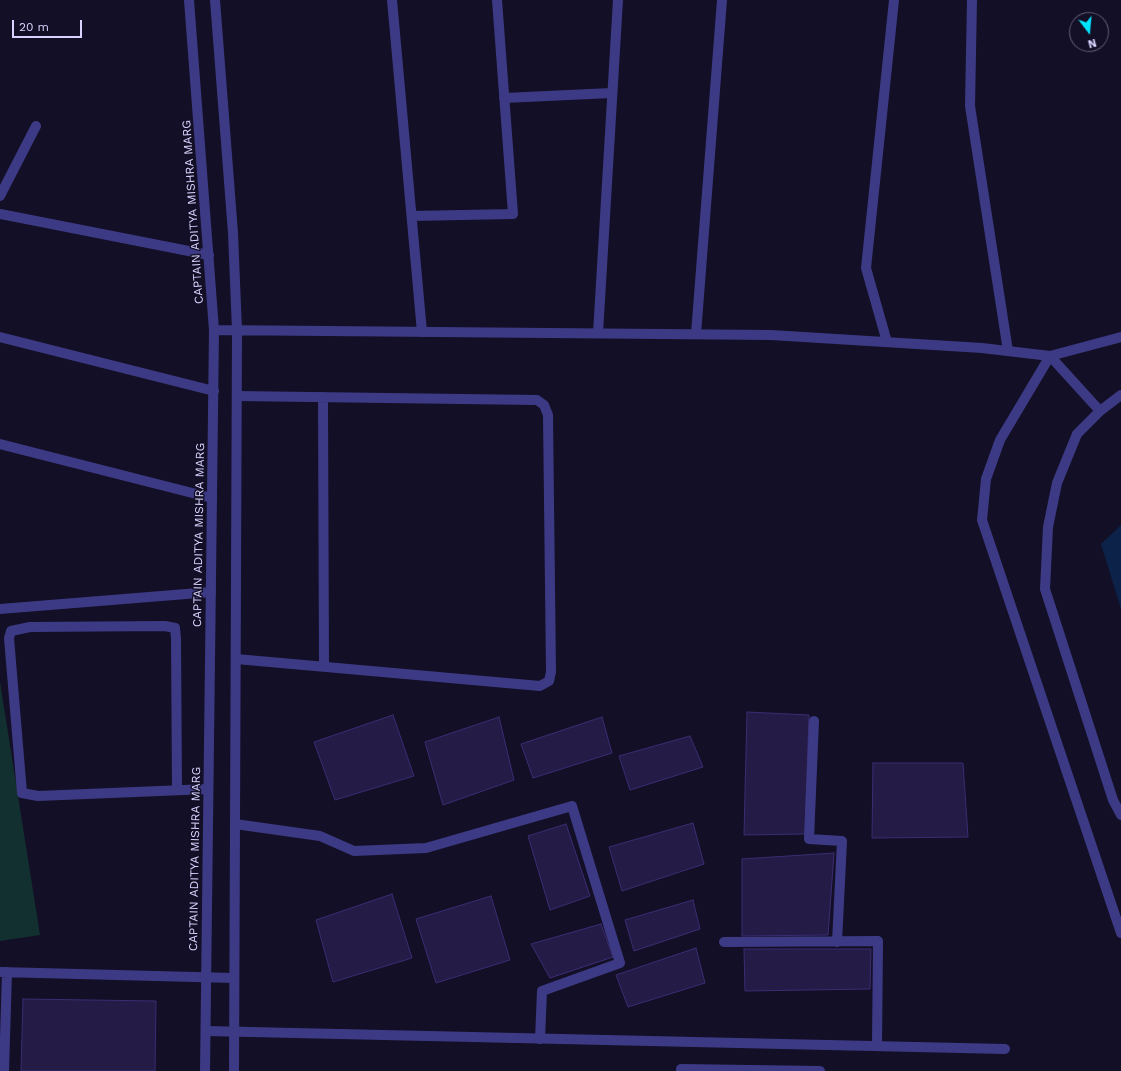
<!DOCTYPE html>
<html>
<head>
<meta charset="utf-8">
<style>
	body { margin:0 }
	#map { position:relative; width:1121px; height:1071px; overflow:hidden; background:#130f26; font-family:"Work Sans",sans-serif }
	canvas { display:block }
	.north { position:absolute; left:1069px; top:12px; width:40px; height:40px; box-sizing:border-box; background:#130f26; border:1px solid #625e7d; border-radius:50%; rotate:164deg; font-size:11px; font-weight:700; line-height:16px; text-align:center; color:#d9d4ff }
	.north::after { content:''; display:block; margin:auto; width:14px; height:18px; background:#00e5ff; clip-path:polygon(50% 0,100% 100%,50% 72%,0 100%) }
	.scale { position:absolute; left:12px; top:20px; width:70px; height:18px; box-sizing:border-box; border:2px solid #d9d4ff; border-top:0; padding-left:5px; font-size:12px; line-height:14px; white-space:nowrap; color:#d9d4ff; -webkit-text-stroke:3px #130f26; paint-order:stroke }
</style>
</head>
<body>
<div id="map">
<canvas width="1121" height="1071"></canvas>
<div class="north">N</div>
<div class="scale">20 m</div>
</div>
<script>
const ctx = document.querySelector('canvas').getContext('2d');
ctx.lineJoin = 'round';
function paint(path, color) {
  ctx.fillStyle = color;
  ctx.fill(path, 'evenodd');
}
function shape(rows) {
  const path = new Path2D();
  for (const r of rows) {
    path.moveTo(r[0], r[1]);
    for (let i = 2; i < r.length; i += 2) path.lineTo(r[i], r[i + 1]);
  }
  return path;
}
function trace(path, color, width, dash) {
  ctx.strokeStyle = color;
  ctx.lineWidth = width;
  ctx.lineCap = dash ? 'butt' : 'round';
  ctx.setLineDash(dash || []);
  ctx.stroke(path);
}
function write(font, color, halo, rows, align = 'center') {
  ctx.font = font + ' "Work Sans",sans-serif';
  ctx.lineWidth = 3;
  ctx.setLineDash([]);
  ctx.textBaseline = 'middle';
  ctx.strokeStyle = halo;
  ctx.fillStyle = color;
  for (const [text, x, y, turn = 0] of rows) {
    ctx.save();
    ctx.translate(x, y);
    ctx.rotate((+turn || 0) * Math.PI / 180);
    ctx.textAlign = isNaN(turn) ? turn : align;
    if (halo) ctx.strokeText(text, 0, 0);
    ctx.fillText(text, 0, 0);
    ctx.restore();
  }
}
const green = shape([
	[0,682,40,935,0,941]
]);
const water = shape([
	[1121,525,1121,609,1101,544]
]);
const building = shape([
	[747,712,809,715,805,834,744,835,747,712],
	[393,715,414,776,335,800,314,742,393,715],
	[499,717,514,780,443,805,425,742,499,717],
	[602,717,612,753,533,778,521,744,602,717],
	[690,736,703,767,630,790,619,756,690,736],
	[873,763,963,763,968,837,872,838,873,763],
	[693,823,704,864,622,891,609,847,693,823],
	[566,824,590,896,550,910,528,836,566,824],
	[834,853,828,935,742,936,742,859,834,853],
	[392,894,412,958,333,982,316,920,392,894],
	[491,896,510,960,436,983,416,919,491,896],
	[693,900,700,929,634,951,625,920,693,900],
	[601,924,613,957,550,978,531,944,601,924],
	[696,948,705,983,628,1007,616,975,696,948],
	[744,949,871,949,870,989,745,991,744,949],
	[23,999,156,1001,155,1071,21,1071,23,999]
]);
const service = shape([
	[814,721,809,839,842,841,837,942],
	[235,824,320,836,354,851,426,848,572,806,620,963,542,991,540,1039],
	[724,942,878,941,877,1046],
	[681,1071,681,1069,820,1071]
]);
const minor = shape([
	[392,0,422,332],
	[972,0,970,106,1008,351],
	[504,98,612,93],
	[0,196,36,126],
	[0,214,209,255],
	[412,216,513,214,497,0],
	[598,333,618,0],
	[696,334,722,0],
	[0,337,214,391],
	[887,342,866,268,894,0],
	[323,397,324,667],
	[0,444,212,498],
	[0,609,211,592],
	[236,659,540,686,549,681,551,672,548,415,544,405,537,400,237,396],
	[177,790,176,638,175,628,165,626,30,627,11,631,9,638,22,793,38,796,208,789],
	[0,972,234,978],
	[206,1031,1005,1049],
	[4,1071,7,972]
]);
const tertiary = shape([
	[189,0,214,330,205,1071],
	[215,0,233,233,237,330,234,1071],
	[214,330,771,335,982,348,1050,356,1100,411],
	[1121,337,1050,356,1000,440,986,479,982,520,1121,933],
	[1121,395,1100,411,1077,434,1057,483,1048,527,1045,589,1113,800,1121,815]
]);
const streetNames = [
	["CAPTAIN ADITYA MISHRA MARG",193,212,-94],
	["CAPTAIN ADITYA MISHRA MARG",199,535,-89],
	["CAPTAIN ADITYA MISHRA MARG",195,859,-89]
];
paint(green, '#12302f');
paint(water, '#0c2248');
paint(building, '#241b47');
trace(building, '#3b2d73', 1);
trace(service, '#3d3a85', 10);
trace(minor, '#3d3a85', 10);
trace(tertiary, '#3d3a85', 10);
write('12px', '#d9d4ff', '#130f26', streetNames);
</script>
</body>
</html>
